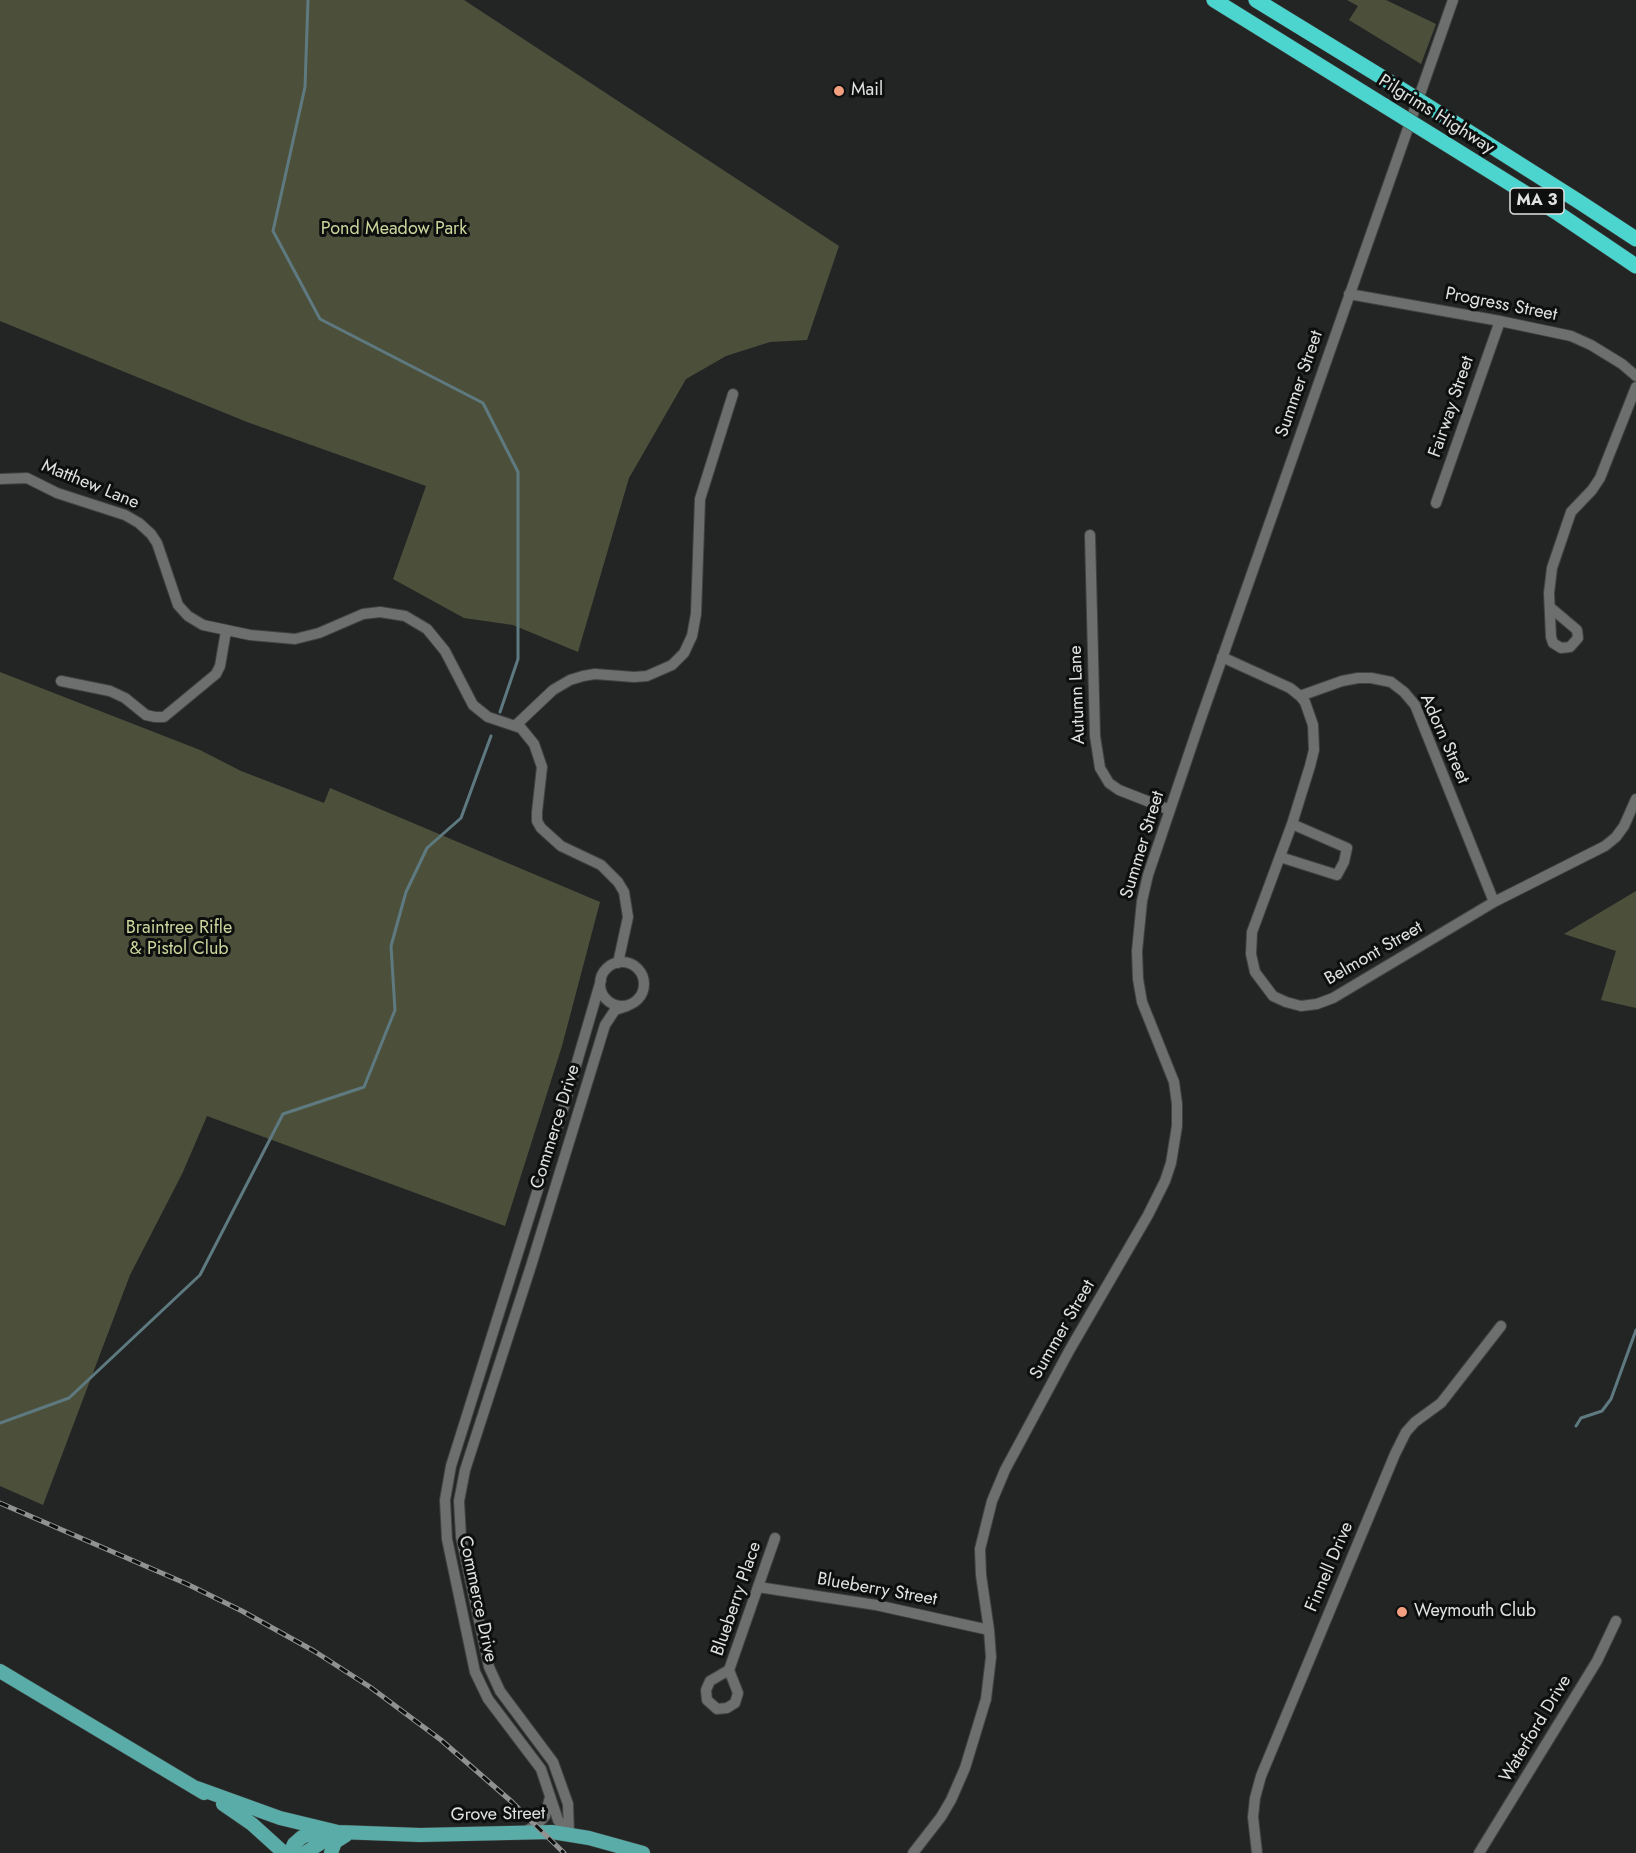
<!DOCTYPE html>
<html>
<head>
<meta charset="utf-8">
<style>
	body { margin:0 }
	canvas { display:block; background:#222524 }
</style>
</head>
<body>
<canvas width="1636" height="1853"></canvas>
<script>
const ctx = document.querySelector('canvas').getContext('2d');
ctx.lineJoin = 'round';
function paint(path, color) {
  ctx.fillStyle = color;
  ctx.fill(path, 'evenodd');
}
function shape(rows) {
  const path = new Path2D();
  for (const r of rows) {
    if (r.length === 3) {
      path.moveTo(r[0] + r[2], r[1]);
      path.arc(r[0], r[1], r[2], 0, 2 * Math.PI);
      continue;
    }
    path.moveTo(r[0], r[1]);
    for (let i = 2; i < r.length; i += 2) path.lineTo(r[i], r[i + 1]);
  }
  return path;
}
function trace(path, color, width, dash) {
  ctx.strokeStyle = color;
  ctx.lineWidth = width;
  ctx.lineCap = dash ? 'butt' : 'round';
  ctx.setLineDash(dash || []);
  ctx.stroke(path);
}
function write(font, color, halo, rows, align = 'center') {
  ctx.font = font + ' Jost,sans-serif';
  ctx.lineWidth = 6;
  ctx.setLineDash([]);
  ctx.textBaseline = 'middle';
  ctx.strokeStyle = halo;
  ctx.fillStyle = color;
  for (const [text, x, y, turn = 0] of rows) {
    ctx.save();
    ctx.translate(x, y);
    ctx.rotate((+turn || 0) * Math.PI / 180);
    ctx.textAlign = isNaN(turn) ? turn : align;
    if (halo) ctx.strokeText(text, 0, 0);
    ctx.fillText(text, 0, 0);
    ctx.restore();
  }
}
const green = shape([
	[0,0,464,0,839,246,807,340,770,342,726,356,686,379,629,478,578,652,513,625,464,618,393,579,426,486,247,422,0,321],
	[1347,0,1386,0,1436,24,1421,64,1349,20,1358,6],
	[0,672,200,750,241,771,324,803,330,788,600,902,562,1046,505,1226,207,1116,182,1174,130,1275,43,1505,0,1486],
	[1636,891,1636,1008,1601,1000,1616,951,1564,934]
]);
const stream = shape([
	[308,0,305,87,273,231,320,319,483,403,518,472,518,659,500,712],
	[0,1423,69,1398,200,1275,283,1114,364,1087,395,1010,391,946,406,892,427,848,461,818,491,736],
	[1576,1426,1581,1418,1602,1411,1611,1399,1636,1330]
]);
const minor = shape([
	[1349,294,1500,321,1571,336,1591,345,1622,364,1636,376],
	[0,479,27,478,57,493,125,515,139,523,151,534,157,543,178,605,188,616,203,625,250,635,295,639,319,633,363,614,380,612,405,616,427,629,445,651,473,705,488,717,521,728,534,744,542,767,537,812,537,821,541,828,561,846,601,865,618,882,624,892,628,917,618,963],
	[1436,503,1500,321],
	[1090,535,1095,736,1100,768,1109,783,1119,790,1170,810],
	[1551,608,1577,630,1578,638,1570,647,1561,648,1553,643,1551,637,1549,593,1552,568,1571,512,1592,490,1600,478,1636,387],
	[1222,657,1290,688,1300,696,1305,702,1313,725,1314,750,1310,766,1292,824,1252,932,1251,954,1255,972,1273,996,1286,1002,1301,1006,1317,1004,1333,998,1494,902,1605,846,1616,837,1624,826,1636,799],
	[61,681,110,691,125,698,146,715,155,717,164,717,216,674,220,666,226,631],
	[1300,696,1342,681,1358,678,1371,678,1391,682,1404,692,1415,705,1494,902],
	[516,725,553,690,570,680,583,676,595,674,634,677,647,676,672,665,684,653,692,636,696,614,700,499,733,394],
	[1280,857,1337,875,1344,862,1347,848,1292,824],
	[622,984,22],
	[758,1587,876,1605,989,1630],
	[729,1670,710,1681,706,1690,707,1700,717,1709,727,1708,735,1703,738,1693,729,1670,775,1538],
	[526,1831,537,1825,545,1816,550,1797],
	[569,1835,558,1820,541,1769,488,1699,475,1672,447,1539,445,1500,451,1466,565,1103,601,980],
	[569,1835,568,1804,553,1762,500,1691,489,1667,461,1537,459,1501,465,1470,531,1266,605,1025,615,1010,627,1006],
	[913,1853,941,1817,951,1800,965,1768,986,1699,991,1657,989,1630,981,1575,980,1549,992,1501,1005,1470,1069,1351,1148,1215,1165,1181,1171,1163,1177,1126,1177,1104,1174,1082,1142,1002,1138,979,1137,951,1142,901,1148,875,1199,724,1453,0],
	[1257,1853,1253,1817,1255,1798,1261,1776,1395,1454,1406,1432,1415,1422,1441,1403,1501,1326],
	[1479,1853,1597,1661,1616,1621]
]);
const major = shape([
	[0,1671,204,1793],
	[197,1788,280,1818,338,1832,420,1835,552,1832,589,1838,643,1853],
	[223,1804,252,1824,284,1853],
	[290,1853,294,1844,302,1837,322,1830],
	[305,1853,327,1839,343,1834],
	[331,1853,335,1842,346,1835]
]);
const highway = shape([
	[1214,0,1385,106],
	[1256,0,1393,84],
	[1442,115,1578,201,1636,239],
	[1435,137,1559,214,1636,266]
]);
const rail = shape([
	[0,1503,187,1584,242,1611,314,1651,370,1687,441,1740,512,1802,564,1853]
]);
const highwayBridge = shape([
	[1393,84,1442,115],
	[1385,106,1435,137]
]);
const markers = [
	[839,91,6,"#f3a081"],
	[1402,1612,6,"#f3a081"]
];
const shields = [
	[1537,201,54]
];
const shieldNames = [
	["MA 3",1537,201]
];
const poiNames = [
	["Mail",851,91],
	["Weymouth Club",1414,1612]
];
const streetNames = [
	["Pilgrims Highway",1436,115,32],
	["Progress Street",1501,305,11],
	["Summer Street",1300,384,-71],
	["Fairway Street",1452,407,-71],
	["Matthew Lane",90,485,22],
	["Autumn Lane",1078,695,-92],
	["Adorn Street",1444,739,66],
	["Summer Street",1143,845,-73],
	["Belmont Street",1374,954,-30],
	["Commerce Drive",556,1127,-73],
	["Summer Street",1063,1330,-60],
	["Finnell Drive",1330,1567,-67],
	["Blueberry Street",877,1590,10],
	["Commerce Drive",477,1599,78],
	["Blueberry Place",737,1599,-71],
	["Waterford Drive",1536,1729,-59],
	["Grove Street",498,1815,-1]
];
const parkNames = [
	["Pond Meadow Park",394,230],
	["Braintree Rifle",179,929],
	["& Pistol Club",179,950]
];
paint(green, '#4c503b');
trace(stream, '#5e7a80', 3);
trace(minor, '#3f4240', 12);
trace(major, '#3f4240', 15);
trace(highway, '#3f4240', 16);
trace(minor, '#6c6f6e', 10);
trace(major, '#59aca8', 14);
trace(highway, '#4cd5ce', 15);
trace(rail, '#909291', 5);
trace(rail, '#0d0e0e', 3, [9]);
trace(highwayBridge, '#3f4240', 16, []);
trace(highwayBridge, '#4cd5ce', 15);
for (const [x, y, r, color] of markers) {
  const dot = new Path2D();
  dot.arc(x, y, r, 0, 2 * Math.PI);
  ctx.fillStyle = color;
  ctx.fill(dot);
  trace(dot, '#0d0e0e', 2);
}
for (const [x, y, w] of shields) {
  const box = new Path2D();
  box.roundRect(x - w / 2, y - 13, w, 26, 4.5);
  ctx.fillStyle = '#0d0e0e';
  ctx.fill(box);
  trace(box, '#e0e2e1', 1.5);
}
write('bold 16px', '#e0e2e1', null, shieldNames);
write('18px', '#e0e2e1', '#0d0e0e', poiNames, 'left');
write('18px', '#e0e2e1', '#0d0e0e', streetNames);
write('18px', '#cbd59c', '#0d0e0e', parkNames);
</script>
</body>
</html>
